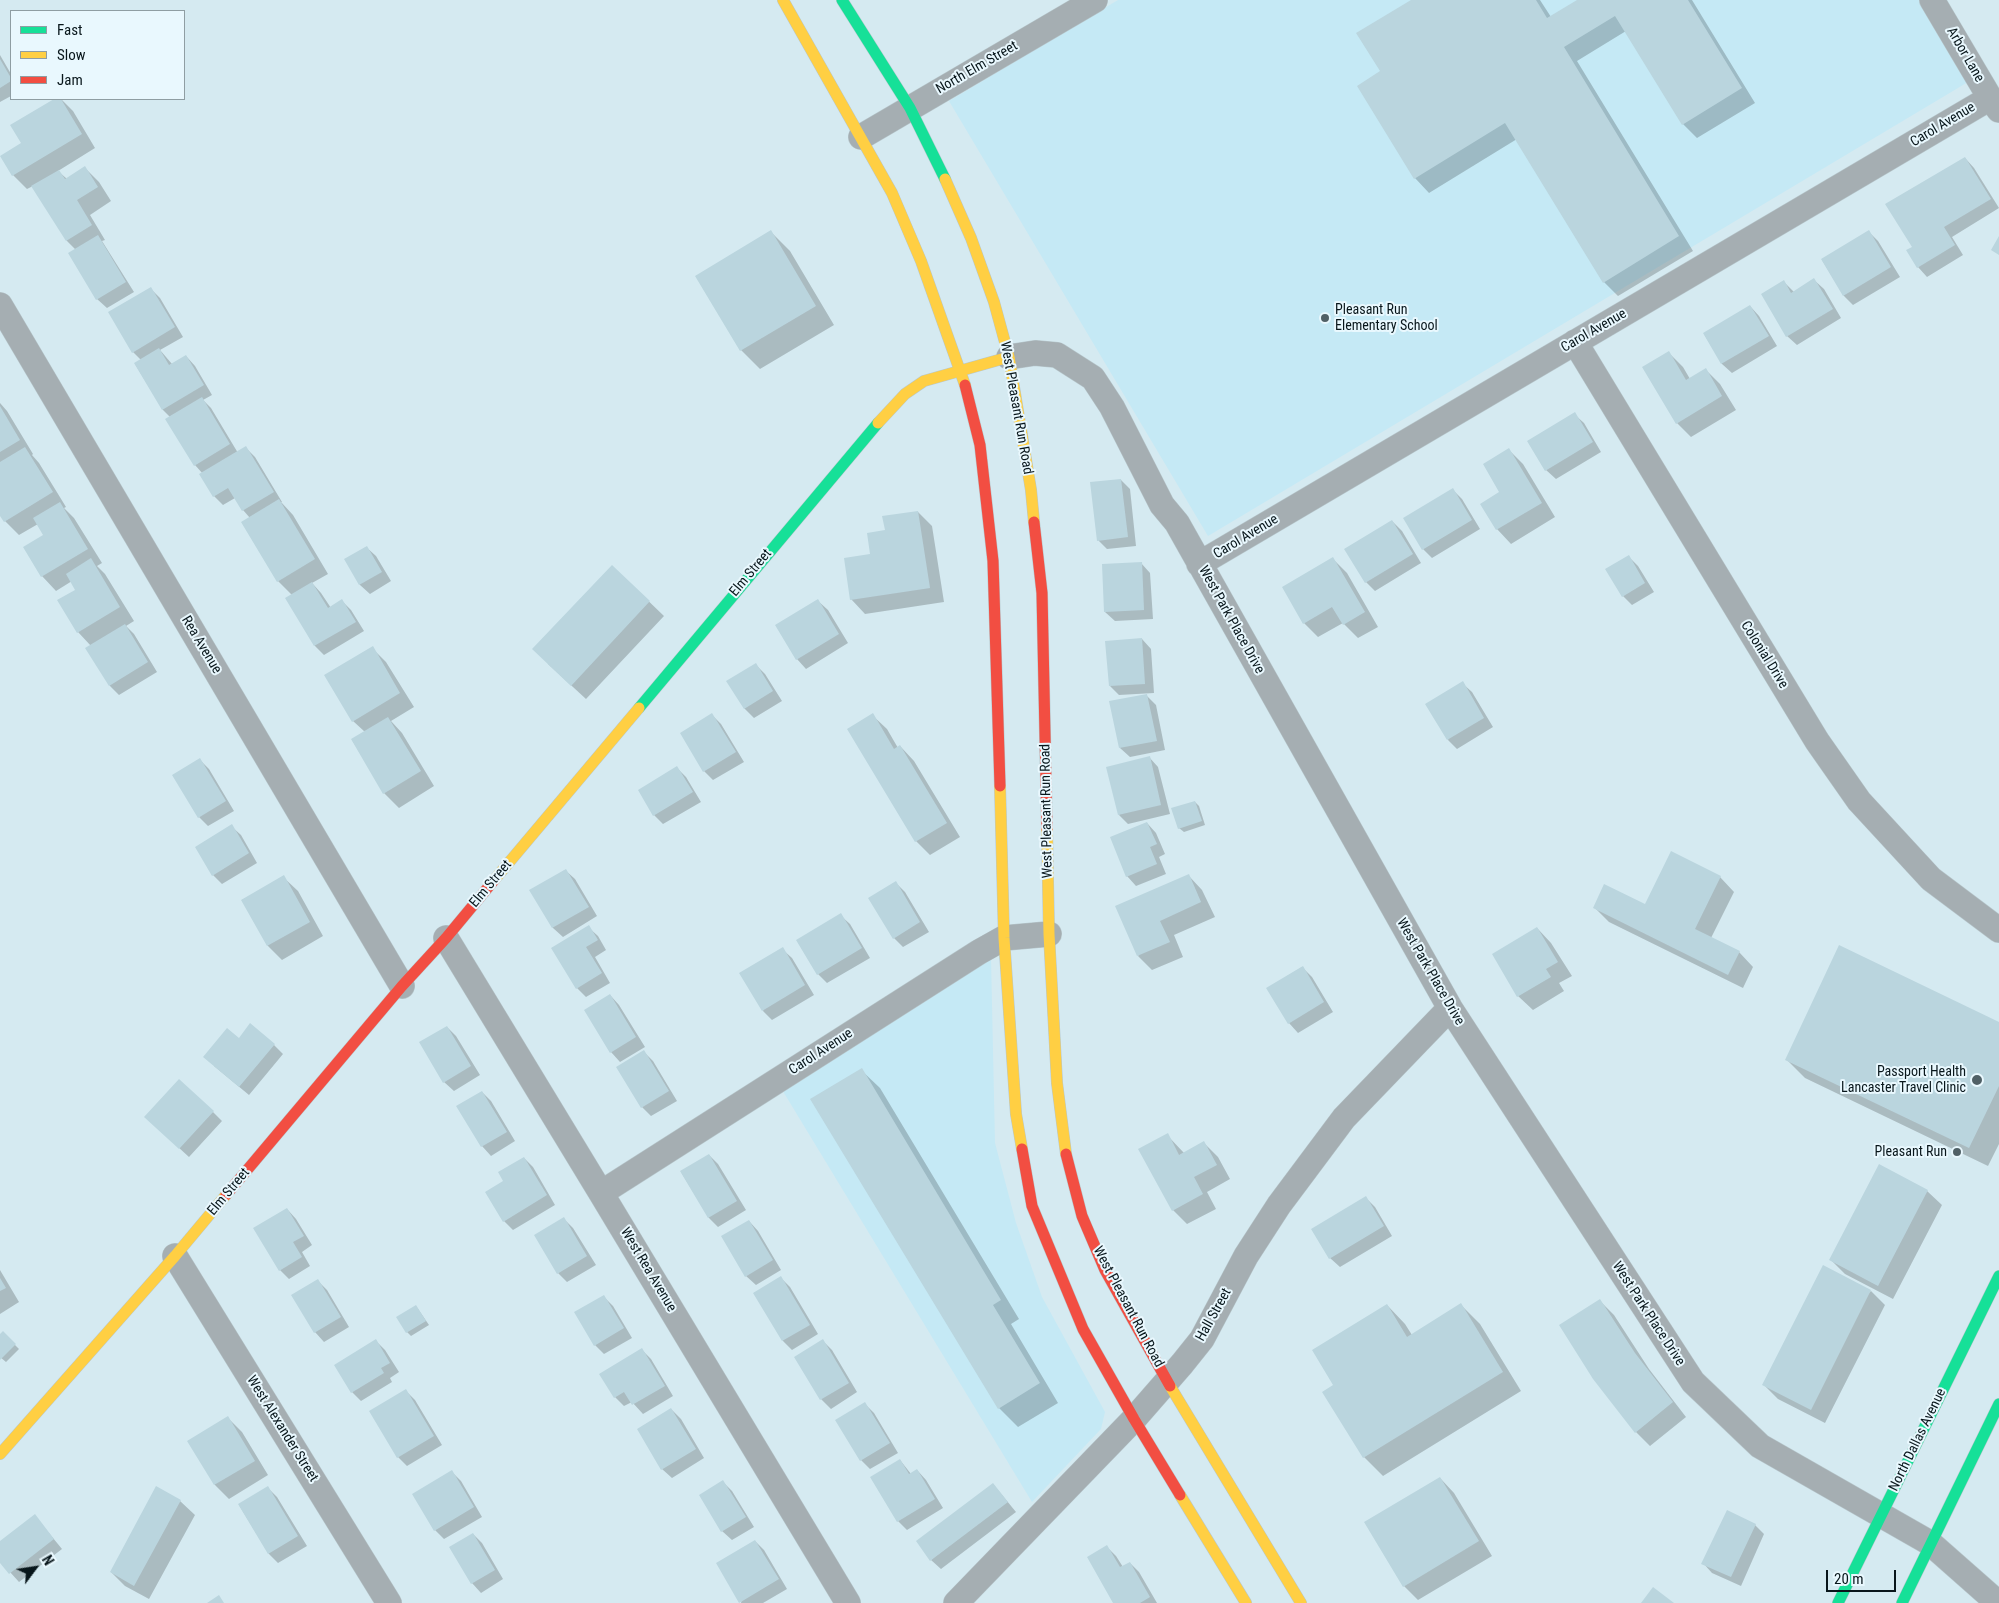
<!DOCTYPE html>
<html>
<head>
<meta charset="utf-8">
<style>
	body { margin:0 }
	#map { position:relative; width:1999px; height:1603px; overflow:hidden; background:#d5eaf1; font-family:"Roboto Condensed",sans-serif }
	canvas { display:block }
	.legend { position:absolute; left:10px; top:10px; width:175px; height:90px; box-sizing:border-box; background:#e9f8fe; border:1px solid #8f9ea3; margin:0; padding:6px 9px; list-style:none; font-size:15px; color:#08161b }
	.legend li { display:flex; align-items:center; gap:10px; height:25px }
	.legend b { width:25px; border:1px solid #8f9ea3 }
	.north { position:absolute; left:10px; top:1543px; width:50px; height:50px; -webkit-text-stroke:4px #e9f8fe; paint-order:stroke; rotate:59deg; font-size:14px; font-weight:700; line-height:20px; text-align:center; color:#08161b }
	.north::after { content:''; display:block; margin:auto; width:18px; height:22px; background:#08161b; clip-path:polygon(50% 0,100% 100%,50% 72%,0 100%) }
	.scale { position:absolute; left:1826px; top:1570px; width:70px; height:22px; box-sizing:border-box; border:2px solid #08161b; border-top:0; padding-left:6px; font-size:15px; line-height:18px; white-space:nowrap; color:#08161b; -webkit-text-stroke:4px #e9f8fe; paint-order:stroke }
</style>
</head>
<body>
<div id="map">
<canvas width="1999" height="1603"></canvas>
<ul class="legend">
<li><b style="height:6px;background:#16e098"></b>Fast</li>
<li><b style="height:6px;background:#ffcf43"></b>Slow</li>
<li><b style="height:6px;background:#f24e42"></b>Jam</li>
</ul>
<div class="north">N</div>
<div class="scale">20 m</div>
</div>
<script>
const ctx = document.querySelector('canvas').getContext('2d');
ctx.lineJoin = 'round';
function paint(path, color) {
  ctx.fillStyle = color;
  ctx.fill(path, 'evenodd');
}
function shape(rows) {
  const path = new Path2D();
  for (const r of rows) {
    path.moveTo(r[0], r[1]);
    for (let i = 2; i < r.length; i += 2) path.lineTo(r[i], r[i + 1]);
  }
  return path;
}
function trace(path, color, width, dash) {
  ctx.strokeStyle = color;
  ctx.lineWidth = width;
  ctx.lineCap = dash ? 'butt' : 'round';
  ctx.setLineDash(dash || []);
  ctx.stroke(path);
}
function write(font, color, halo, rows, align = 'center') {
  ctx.font = font + ' "Roboto Condensed",sans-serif';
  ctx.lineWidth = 4;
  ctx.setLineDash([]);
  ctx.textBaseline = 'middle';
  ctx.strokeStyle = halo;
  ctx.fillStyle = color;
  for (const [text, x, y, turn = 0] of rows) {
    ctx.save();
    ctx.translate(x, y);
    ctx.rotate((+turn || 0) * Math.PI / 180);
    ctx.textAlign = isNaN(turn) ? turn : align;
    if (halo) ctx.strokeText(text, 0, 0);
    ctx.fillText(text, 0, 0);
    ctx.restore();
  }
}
const built = shape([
	[1118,0,1919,0,1968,82,1208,536,949,101],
	[991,958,995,1143,1016,1223,1042,1297,1105,1412,1101,1429,1032,1502,781,1088]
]);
const shadow = shape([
	[1413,0,1540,0,1551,17,1579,0,1692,0,1755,103,1697,138,1683,124,1626,31,1577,61,1693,251,1618,296,1604,282,1517,139,1429,193,1415,178,1382,72],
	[0,55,11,74,11,96,0,102],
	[57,99,61,99,73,111,95,148,58,171,67,179,85,168,99,182,111,201,90,215,105,240,102,241,134,292,107,308,97,299,76,250,67,241,33,186,27,189,13,175,22,143,12,126],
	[1965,158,1974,168,1999,208,1952,237,1963,255,1927,277,1918,267,1913,247],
	[771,232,790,251,834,325,760,369,741,350,697,276],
	[1869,232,1878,241,1900,277,1853,305,1844,296,1822,260],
	[1814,280,1824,289,1841,318,1797,345,1787,336,1784,282,1794,292],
	[150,288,160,298,183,337,160,350,172,364,186,356,195,366,212,395,203,400,211,408,238,453,246,448,255,457,282,502,281,502,293,515,328,574,312,583,321,593,331,608,342,601,351,610,364,631,324,655,315,646,287,598,292,595,278,581,250,518,243,510,235,498,223,505,214,496,203,474,195,465,171,418,163,410,135,364,141,360,133,352],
	[1750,306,1759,316,1777,346,1732,373,1722,364,1704,334],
	[1669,353,1683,367,1690,379,1706,370,1720,384,1736,410,1691,437,1677,423],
	[0,403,7,411,33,454,32,455,39,463,66,507,64,508,74,518,102,563,97,566,105,574,134,621,126,626,134,634,157,672,119,695,110,686,91,646,78,632,77,590,72,581,56,591,42,576,45,535,38,524,19,535,5,521,0,514],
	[1574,414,1584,423,1601,452,1556,479,1546,470,1529,441],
	[1509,450,1523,464,1555,517,1511,544,1497,529],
	[1121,480,1130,489,1136,546,1107,549,1098,540],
	[1453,490,1462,499,1480,529,1432,558,1423,549],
	[918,512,932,526,944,602,865,614,851,599,872,555,886,531],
	[1392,521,1402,531,1421,563,1375,591,1366,582],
	[366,547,376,556,391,581,370,594,360,585,346,560],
	[1629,557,1638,566,1654,592,1632,605,1623,596],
	[1333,559,1347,573,1378,627,1358,638,1343,623,1318,637,1304,623],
	[1141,563,1150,573,1153,619,1115,621,1105,612],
	[612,566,664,616,586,699,548,664],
	[818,601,828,610,848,643,806,669,797,659],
	[1142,639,1151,649,1154,693,1119,695,1110,686],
	[372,648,386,662,414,707,391,721,402,733,434,786,399,808,384,793,352,740,365,732,353,721],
	[756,665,765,674,782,701,754,718,744,708],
	[1462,683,1472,692,1493,727,1457,749,1448,740],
	[1146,695,1156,705,1165,750,1130,757,1120,748],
	[712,715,721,724,744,762,713,780,704,771],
	[872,715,887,729,898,748,900,746,914,761,960,837,930,855,916,841],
	[1149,757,1158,767,1170,814,1128,824,1119,815],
	[200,760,209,769,234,811,208,826,199,817],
	[677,768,686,777,701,802,663,824,654,815],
	[1195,802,1199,806,1205,825,1184,832,1179,828],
	[1147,823,1156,833,1165,854,1159,857,1166,874,1136,886,1127,876],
	[231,826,241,835,257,863,222,884,213,875],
	[565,870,575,879,597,916,563,937,553,928,531,891],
	[1188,875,1202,890,1215,917,1174,935,1183,957,1152,970,1138,956],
	[283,877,298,891,323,936,282,960,268,946,242,900],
	[1720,877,1734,892,1711,938,1739,952,1753,967,1743,988,1609,922,1594,907,1645,906],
	[896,883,905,892,929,932,903,947,894,938],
	[840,915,850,924,870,958,827,983,818,974],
	[588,927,598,936,606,950,595,957,610,983,586,997,577,988],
	[1537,928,1551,943,1572,976,1559,983,1564,991,1533,1010,1518,996],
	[782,949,792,958,814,995,772,1020,763,1011],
	[1302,967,1312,977,1333,1012,1298,1033,1289,1023,1268,988],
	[610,995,619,1005,645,1047,620,1062,611,1052],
	[1999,1023,1999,1144,1988,1166,1805,1078,1786,1059],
	[447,1027,456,1036,480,1075,454,1091,444,1082],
	[239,1039,274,1045,283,1054,249,1095,214,1066],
	[644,1052,653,1061,677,1101,651,1116,642,1107],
	[861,1070,880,1088,1019,1319,1011,1324,1058,1403,1018,1427,999,1408],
	[482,1092,491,1101,515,1141,491,1156,482,1146],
	[213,1112,222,1121,189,1157,155,1126],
	[1167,1135,1184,1153,1204,1143,1218,1157,1230,1179,1207,1192,1216,1209,1187,1224,1173,1210],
	[709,1155,718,1164,746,1210,718,1227,709,1218,681,1172],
	[524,1158,533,1167,555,1205,513,1230,504,1221,505,1182],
	[1927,1191,1942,1205,1893,1299,1845,1274,1831,1260],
	[1366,1198,1375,1207,1392,1236,1340,1267,1330,1258],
	[287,1209,296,1219,312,1245,302,1252,310,1266,289,1279,280,1270],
	[564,1219,573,1228,596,1265,567,1282,558,1273],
	[749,1221,758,1231,781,1270,756,1285,746,1276],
	[0,1270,19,1302,0,1314],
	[781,1278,790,1287,818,1334,792,1350,783,1341,754,1293],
	[318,1281,327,1290,349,1327,324,1342,315,1332],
	[1871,1291,1885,1305,1825,1423,1778,1399,1764,1385],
	[603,1296,613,1306,632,1338,604,1354,595,1345],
	[1600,1301,1614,1315,1649,1369,1686,1417,1650,1446,1636,1432],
	[1387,1305,1405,1324,1412,1335,1461,1305,1480,1324,1521,1391,1383,1476,1364,1457,1324,1392,1335,1385],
	[416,1306,429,1325,411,1336,407,1332],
	[3,1333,19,1349,6,1362,0,1357,0,1336],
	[376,1341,385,1350,399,1372,390,1378,392,1382,361,1401,352,1392],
	[823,1341,832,1350,857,1392,831,1409,821,1399,796,1357],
	[642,1350,651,1359,673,1396,643,1414,632,1402,624,1406,615,1397],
	[406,1391,415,1400,442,1445,407,1466,398,1457],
	[865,1404,874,1413,898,1453,870,1469,861,1460],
	[671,1409,681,1419,704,1458,672,1478,662,1469],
	[228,1418,242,1432,268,1475,229,1499,215,1485,189,1441],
	[900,1460,911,1474,917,1470,926,1480,943,1508,907,1530,898,1521],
	[452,1472,461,1481,482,1517,444,1539,435,1530],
	[1440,1478,1454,1493,1492,1556,1418,1600,1404,1586],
	[723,1482,732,1491,754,1527,732,1540,722,1531],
	[993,1484,1016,1512,941,1569,931,1560],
	[268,1488,277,1497,307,1546,278,1563,269,1554,239,1505],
	[180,1501,195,1515,149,1599,125,1586,111,1572],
	[35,1516,62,1549,19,1582,0,1561,0,1542],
	[1755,1525,1764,1534,1741,1586,1712,1573,1703,1563],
	[473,1534,482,1543,503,1579,481,1593,472,1583],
	[755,1541,764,1550,787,1589,763,1603,741,1603],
	[1107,1547,1116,1556,1123,1567,1130,1563,1139,1572,1157,1603,1114,1603]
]);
const building = shape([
	[1411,0,1536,0,1547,18,1577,0,1688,0,1742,88,1682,125,1615,16,1564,47,1679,236,1603,283,1505,123,1414,179,1357,86,1380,71,1356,33],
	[0,59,11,78,11,81,0,88],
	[54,99,61,99,82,134,12,176,0,156,21,143,10,125],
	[1965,157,1991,199,1944,227,1955,245,1917,268,1906,250,1912,247,1885,204],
	[85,166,98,187,77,200,92,225,66,241,31,186,59,170,65,179],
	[771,230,816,306,740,351,695,276],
	[1869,230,1891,267,1843,296,1821,259],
	[98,235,126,282,96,300,68,253],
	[1999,236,1999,255,1991,250],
	[1814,278,1833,309,1786,337,1761,294,1784,280,1791,293],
	[151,287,175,327,132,353,108,312],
	[1750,305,1769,336,1721,364,1703,333],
	[159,348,169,365,186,355,204,385,162,410,134,363],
	[1669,351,1686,380,1706,368,1722,396,1676,424,1642,367],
	[202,397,230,444,194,466,165,419],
	[0,406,20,440,0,452],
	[1575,412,1593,442,1545,471,1527,441],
	[246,446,274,492,242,511,228,488,213,497,199,474],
	[25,447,53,492,4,522,0,516,0,462],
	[1509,448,1542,503,1496,530,1480,504,1499,492,1483,464],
	[1121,479,1128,537,1097,541,1090,482],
	[1453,488,1472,520,1422,550,1403,518],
	[279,499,315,559,277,582,241,522],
	[60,502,88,549,41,577,23,547,43,535,33,518],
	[918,511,930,588,850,600,844,558,870,554,867,533,885,530,882,516],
	[1392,520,1413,554,1365,583,1344,549],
	[367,546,382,572,359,585,344,559],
	[1629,555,1645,583,1622,597,1605,569],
	[1333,557,1365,612,1343,625,1332,607,1303,624,1282,587],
	[91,558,120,607,77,633,57,600,75,590,66,574],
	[1142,562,1144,610,1104,612,1102,564],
	[612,565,650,601,571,686,532,649],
	[312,582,328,608,342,599,356,622,314,646,285,598],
	[818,599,839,634,796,660,775,625],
	[125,624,148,662,109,686,85,648],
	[1142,638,1145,684,1109,686,1105,641],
	[373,646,400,693,352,722,324,675],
	[756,663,773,691,744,709,726,681],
	[1463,681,1484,718,1447,740,1425,704],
	[1147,694,1157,741,1119,748,1109,701],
	[712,713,736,752,703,772,680,733],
	[873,713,894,749,900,745,947,823,915,842,847,729],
	[388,717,421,771,383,794,351,739],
	[1150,756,1161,805,1118,815,1106,767],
	[200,758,226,801,198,818,172,775],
	[677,766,693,792,653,816,638,790],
	[1195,801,1202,821,1178,829,1171,808],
	[1147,822,1157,844,1150,847,1157,864,1126,877,1110,837],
	[232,824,249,853,212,876,195,847],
	[1671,851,1721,876,1695,929,1740,951,1728,975,1593,908,1604,884,1645,904],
	[566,869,589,907,552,928,529,890],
	[1189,874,1201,902,1160,921,1170,942,1137,956,1115,906],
	[284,875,310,922,267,946,241,900],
	[896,881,920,922,893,939,868,898],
	[841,913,862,948,817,975,796,940],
	[589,925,598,940,586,947,602,973,576,989,551,948],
	[1537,927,1558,962,1546,969,1551,977,1517,997,1492,954],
	[1839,945,1999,1022,1999,1086,1969,1148,1785,1060],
	[783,947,805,985,762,1011,739,973],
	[1303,966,1324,1002,1288,1024,1266,988],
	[610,994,636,1037,610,1053,584,1010],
	[250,1023,275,1044,239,1087,203,1057,227,1028,239,1038],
	[447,1026,471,1066,443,1083,419,1042],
	[644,1050,669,1091,641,1108,616,1067],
	[862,1068,1001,1300,993,1305,1040,1383,998,1409,810,1099],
	[179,1079,214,1111,179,1149,144,1117],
	[482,1091,507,1132,481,1147,456,1106],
	[1168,1133,1179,1155,1204,1141,1217,1165,1194,1177,1203,1194,1172,1211,1138,1149],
	[709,1154,737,1201,708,1218,680,1171],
	[524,1157,547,1195,503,1222,485,1192,503,1181,498,1172],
	[1879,1164,1928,1190,1878,1286,1829,1260],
	[1366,1196,1384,1226,1329,1259,1311,1229],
	[287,1208,304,1236,293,1242,302,1257,279,1271,253,1228],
	[564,1217,587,1256,557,1274,534,1235],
	[749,1220,773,1260,745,1277,721,1236],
	[1823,1265,1871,1290,1811,1410,1762,1385],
	[781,1276,810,1325,782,1341,753,1293],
	[0,1278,6,1288,0,1291],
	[318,1279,341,1317,314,1333,291,1295],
	[604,1295,624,1328,594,1346,574,1312],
	[1600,1299,1635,1353,1673,1402,1635,1433,1593,1379,1559,1325],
	[1461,1303,1503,1372,1363,1458,1322,1392,1333,1385,1312,1350,1387,1304,1407,1337],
	[416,1305,426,1321,406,1333,396,1317],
	[3,1331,16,1344,0,1360,0,1334],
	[376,1339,390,1363,381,1368,384,1373,351,1393,334,1365],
	[823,1339,849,1383,820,1400,794,1357],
	[642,1348,665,1386,632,1405,624,1392,614,1398,599,1374],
	[406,1389,434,1436,397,1458,369,1411],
	[865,1402,890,1443,860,1461,835,1420],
	[671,1408,696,1449,661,1470,637,1429],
	[228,1416,255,1461,214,1485,187,1441],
	[900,1459,909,1474,917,1469,935,1499,897,1522,870,1477],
	[452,1470,474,1507,434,1531,412,1494],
	[1440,1477,1479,1541,1403,1587,1364,1522],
	[723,1480,746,1517,721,1532,699,1495],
	[993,1483,1008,1502,930,1561,916,1541],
	[156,1486,181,1500,134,1586,110,1572],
	[268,1486,298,1536,268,1554,238,1504],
	[1727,1510,1756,1524,1731,1577,1701,1564],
	[35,1514,54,1539,9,1574,0,1563,0,1541],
	[473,1533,495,1570,471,1584,449,1547],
	[755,1540,779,1579,739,1603,716,1563],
	[1107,1545,1120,1567,1130,1562,1150,1597,1140,1603,1113,1603,1087,1557],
	[1653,1587,1674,1603,1641,1603],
	[219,1595,224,1603,207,1603]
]);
const street = shape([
	[1932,0,1990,98,1999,110],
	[861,137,1095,0],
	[0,305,402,986],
	[1575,342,1817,741,1859,801,1931,879,1999,930],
	[1009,357,1035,353,1057,355,1093,378,1112,407,1162,505,1177,523,1450,1008,1693,1382,1760,1446,1930,1543,1998,1603],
	[1199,564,1990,98],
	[446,938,601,1193,848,1603],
	[601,1193,979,952,1004,938,1049,934],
	[175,1256,389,1603],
	[956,1603,1134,1419,1182,1364,1202,1339,1246,1256,1279,1205,1344,1118,1450,1008]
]);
const fast = shape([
	[842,0,910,108,945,179],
	[639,708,878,423],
	[1838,1603,1999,1276],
	[1902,1603,1999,1404]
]);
const slow = shape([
	[783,0,892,193,921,261,965,385],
	[945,179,971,238,994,302,1009,357,1031,490,1034,522],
	[878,423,905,394,924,381,1009,357],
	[1000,786,1004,938,1016,1114,1022,1149],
	[1047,829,1049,934,1057,1083,1066,1154],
	[495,879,639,708],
	[1170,1386,1301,1603],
	[0,1454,175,1256,226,1195],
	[1180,1495,1246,1603]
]);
const jam = shape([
	[965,385,980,445,993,561,1000,786],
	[1034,522,1042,593,1047,829],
	[1022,1149,1032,1206,1083,1329,1134,1419,1180,1495],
	[1066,1154,1082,1216,1105,1270,1170,1386],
	[226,1195,402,986,446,938,495,879]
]);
const markers = [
	[1325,318,5,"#506066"],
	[1977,1080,6,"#506066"],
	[1957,1152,5,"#506066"]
];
const streetNames = [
	["Arbor Lane",1965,55,60],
	["North Elm Street",977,68,-30],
	["Carol Avenue",1943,125,-31],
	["Carol Avenue",1594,331,-30],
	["West Pleasant Run Road",1016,408,80],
	["Carol Avenue",1246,537,-31],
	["Elm Street",751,573,-50],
	["West Park Place Drive",1231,620,61],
	["Rea Avenue",201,645,59],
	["Colonial Drive",1764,655,58],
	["West Pleasant Run Road",1047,811,-91],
	["Elm Street",491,884,-50],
	["West Park Place Drive",1430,972,60],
	["Carol Avenue",821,1052,-33],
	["Elm Street",229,1192,-50],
	["West Rea Avenue",648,1270,59],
	["West Pleasant Run Road",1128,1307,62],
	["West Park Place Drive",1648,1314,57],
	["Hall Street",1214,1315,-61],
	["West Alexander Street",282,1429,58],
	["North Dallas Avenue",1918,1440,-64]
];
const poiNames = [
	["Pleasant Run",1335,310,"left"],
	["Elementary School",1335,326,"left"],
	["Passport Health",1966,1072],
	["Lancaster Travel Clinic",1966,1088],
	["Pleasant Run",1947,1152]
];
paint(built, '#c5e9f5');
paint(shadow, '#0003');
paint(building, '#bad5de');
trace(street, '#b7c7cc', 26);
trace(fast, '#b7c7cc', 12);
trace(slow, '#b7c7cc', 12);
trace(jam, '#b7c7cc', 12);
trace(street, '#a5aeb2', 25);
trace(fast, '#16e098', 11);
trace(slow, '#ffcf43', 11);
trace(jam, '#f24e42', 11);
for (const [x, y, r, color] of markers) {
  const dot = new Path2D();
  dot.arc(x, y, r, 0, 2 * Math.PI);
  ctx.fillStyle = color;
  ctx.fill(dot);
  trace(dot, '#e9f8fe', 2);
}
write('14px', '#08161b', '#e9f8fe', streetNames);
write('14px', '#08161b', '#e9f8fe', poiNames, 'right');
</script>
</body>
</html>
